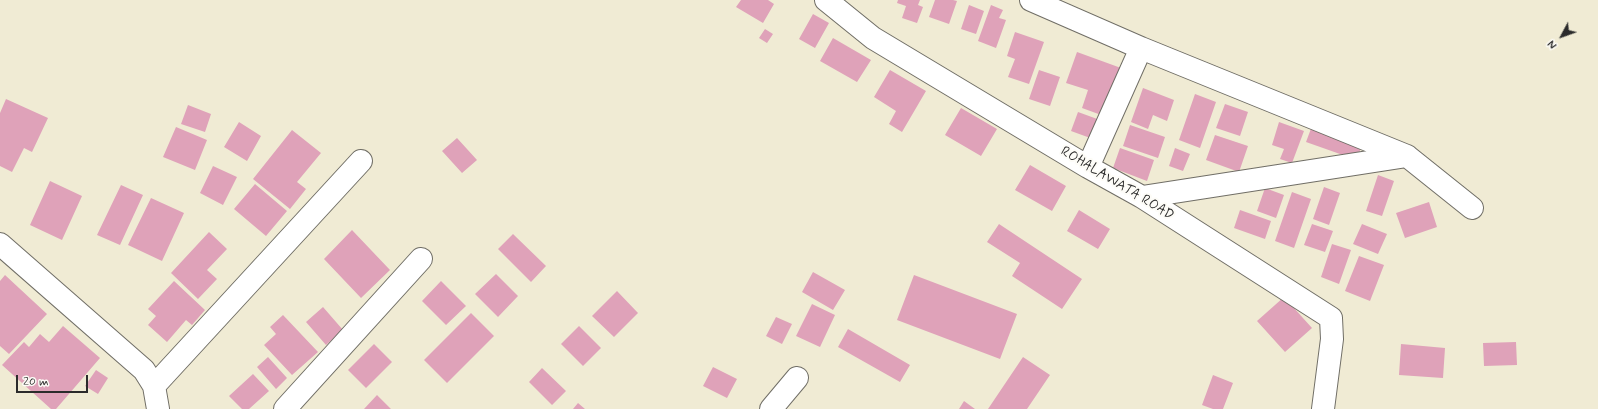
<!DOCTYPE html>
<html>
<head>
<meta charset="utf-8">
<style>
	body { margin:0 }
	#map { position:relative; width:1598px; height:409px; overflow:hidden; background:#f0ebd4; font-family:Mynerve,sans-serif }
	canvas { display:block }
	.north { position:absolute; left:1542px; top:16px; width:40px; height:40px; -webkit-text-stroke:3px #fdfcf7; paint-order:stroke; rotate:229deg; font-size:11px; font-weight:700; line-height:16px; text-align:center; color:#2b2b2b }
	.north::after { content:''; display:block; margin:auto; width:14px; height:18px; background:#2b2b2b; clip-path:polygon(50% 0,100% 100%,50% 72%,0 100%) }
	.scale { position:absolute; left:16px; top:375px; width:72px; height:18px; box-sizing:border-box; border:2px solid #2b2b2b; border-top:0; padding-left:5px; font-size:12px; line-height:14px; white-space:nowrap; color:#2b2b2b; -webkit-text-stroke:3px #fdfcf7; paint-order:stroke }
</style>
</head>
<body>
<div id="map">
<canvas width="1598" height="409"></canvas>
<div class="north">N</div>
<div class="scale">20 m</div>
</div>
<script>
const ctx = document.querySelector('canvas').getContext('2d');
ctx.lineJoin = 'round';
function paint(path, color) {
  ctx.fillStyle = color;
  ctx.fill(path, 'evenodd');
}
function shape(rows) {
  const path = new Path2D();
  for (const r of rows) {
    path.moveTo(r[0], r[1]);
    for (let i = 2; i < r.length; i += 2) path.lineTo(r[i], r[i + 1]);
  }
  return path;
}
function trace(path, color, width, dash) {
  ctx.strokeStyle = color;
  ctx.lineWidth = width;
  ctx.lineCap = dash ? 'butt' : 'round';
  ctx.setLineDash(dash || []);
  ctx.stroke(path);
}
function write(font, color, halo, rows, align = 'center') {
  ctx.font = font + ' Mynerve,sans-serif';
  ctx.lineWidth = 4;
  ctx.setLineDash([]);
  ctx.textBaseline = 'middle';
  ctx.strokeStyle = halo;
  ctx.fillStyle = color;
  for (const [text, x, y, turn = 0] of rows) {
    ctx.save();
    ctx.translate(x, y);
    ctx.rotate((+turn || 0) * Math.PI / 180);
    ctx.textAlign = isNaN(turn) ? turn : align;
    if (halo) ctx.strokeText(text, 0, 0);
    ctx.fillText(text, 0, 0);
    ctx.restore();
  }
}
const building = shape([
	[741,0,768,0,774,4,763,23,736,7],
	[898,0,920,0,918,5,923,7,917,23,902,18,906,6,897,3],
	[935,0,953,0,957,1,949,24,929,17],
	[969,5,984,11,976,34,961,29],
	[991,5,1003,10,999,18,1006,20,996,48,978,41],
	[813,14,829,23,815,48,799,39],
	[765,29,773,34,767,43,759,38],
	[1015,32,1044,42,1029,84,1008,77,1015,59,1007,56],
	[833,38,871,60,857,82,820,61],
	[1077,52,1121,68,1104,116,1082,108,1088,90,1066,83],
	[890,70,926,91,902,132,889,124,896,111,874,97],
	[1039,70,1060,77,1050,106,1029,99],
	[1143,88,1174,100,1167,121,1153,115,1148,129,1131,122],
	[1195,94,1216,102,1200,148,1179,140],
	[6,99,48,118,32,152,24,148,12,172,0,166,0,113],
	[1225,104,1248,112,1240,136,1216,128],
	[188,105,211,114,205,132,181,124],
	[961,108,997,129,981,156,945,135],
	[1078,112,1100,120,1093,139,1071,131],
	[239,122,261,136,247,161,224,147],
	[1279,122,1304,131,1292,163,1280,159,1284,149,1272,145],
	[1130,125,1165,137,1158,158,1123,146],
	[1312,126,1362,144,1357,160,1306,142],
	[176,127,207,140,195,170,163,157],
	[292,130,321,153,297,182,306,189,290,209,253,179],
	[1215,135,1248,146,1239,172,1206,160],
	[457,138,477,160,462,173,442,151],
	[1120,148,1154,160,1147,181,1113,168],
	[1175,148,1190,154,1183,171,1169,166],
	[1030,165,1066,186,1052,211,1015,190],
	[213,166,237,177,223,205,200,193],
	[1378,175,1394,181,1382,216,1366,211],
	[50,181,82,196,62,240,30,225],
	[255,184,287,211,266,236,234,209],
	[121,185,143,195,120,245,97,235],
	[1324,187,1340,193,1329,225,1313,219],
	[1265,188,1284,195,1276,218,1257,211],
	[1292,192,1311,199,1294,248,1275,241],
	[151,198,184,213,162,261,128,245],
	[1429,202,1437,227,1405,238,1396,213],
	[1079,210,1110,229,1098,249,1067,231],
	[1240,210,1271,221,1265,239,1234,228],
	[999,224,1082,279,1062,309,1012,276,1020,263,987,242],
	[1312,224,1333,231,1325,252,1304,245],
	[1362,224,1387,234,1378,254,1353,244],
	[352,230,390,270,361,298,324,259],
	[209,232,227,249,207,270,217,279,198,299,171,273],
	[513,234,546,266,531,282,498,249],
	[1332,244,1351,250,1339,284,1321,277],
	[1359,256,1384,265,1370,301,1345,291],
	[813,272,845,290,833,310,802,292],
	[496,274,518,296,498,317,475,294],
	[5,275,47,314,9,354,0,346,0,281],
	[914,275,1017,314,1000,359,897,320],
	[174,281,205,310,192,325,186,320,167,342,148,325,156,316,148,309],
	[441,281,466,306,446,325,422,301],
	[617,291,638,313,614,337,592,316],
	[1284,297,1312,328,1285,352,1257,321],
	[812,304,835,315,820,347,796,336],
	[323,307,343,330,326,345,306,322],
	[471,313,494,336,447,383,424,360],
	[283,315,318,352,292,375,264,345,276,334,270,327],
	[776,317,792,324,782,344,766,336],
	[63,326,100,358,56,409,51,409,2,365,24,342,29,347,40,334,49,342],
	[579,326,601,348,583,366,561,344],
	[848,329,910,365,900,382,838,347],
	[1516,342,1517,365,1484,366,1483,343],
	[374,344,392,362,366,388,348,370],
	[1401,344,1445,348,1443,378,1399,375],
	[268,357,287,378,276,389,257,367],
	[1023,357,1050,375,1027,409,988,409],
	[713,367,737,379,727,398,703,386],
	[542,368,566,391,552,405,529,382],
	[96,370,108,378,98,394,85,386],
	[253,374,269,391,249,409,242,409,229,396],
	[1213,375,1233,383,1223,409,1213,409,1202,405],
	[377,395,391,409,364,409],
	[964,401,975,409,959,409],
	[578,403,585,409,573,409]
]);
const street = shape([
	[826,0,873,38,1088,167,1142,197,1331,318,1332,339,1323,409],
	[1031,0,1141,48,1088,167],
	[1141,48,1407,156,1472,208],
	[1142,197,1407,156],
	[0,244,144,370,154,386,158,409],
	[154,386,361,161],
	[285,409,421,259],
	[771,409,797,378]
]);
const streetNames = [
	["ROHALAWATA ROAD",1117,184,31]
];
paint(building, '#dfa2b9');
trace(street, '#706e66', 24);
trace(street, '#fff', 22);
write('14px', '#2b2b2b', '#fdfcf7', streetNames);
</script>
</body>
</html>
